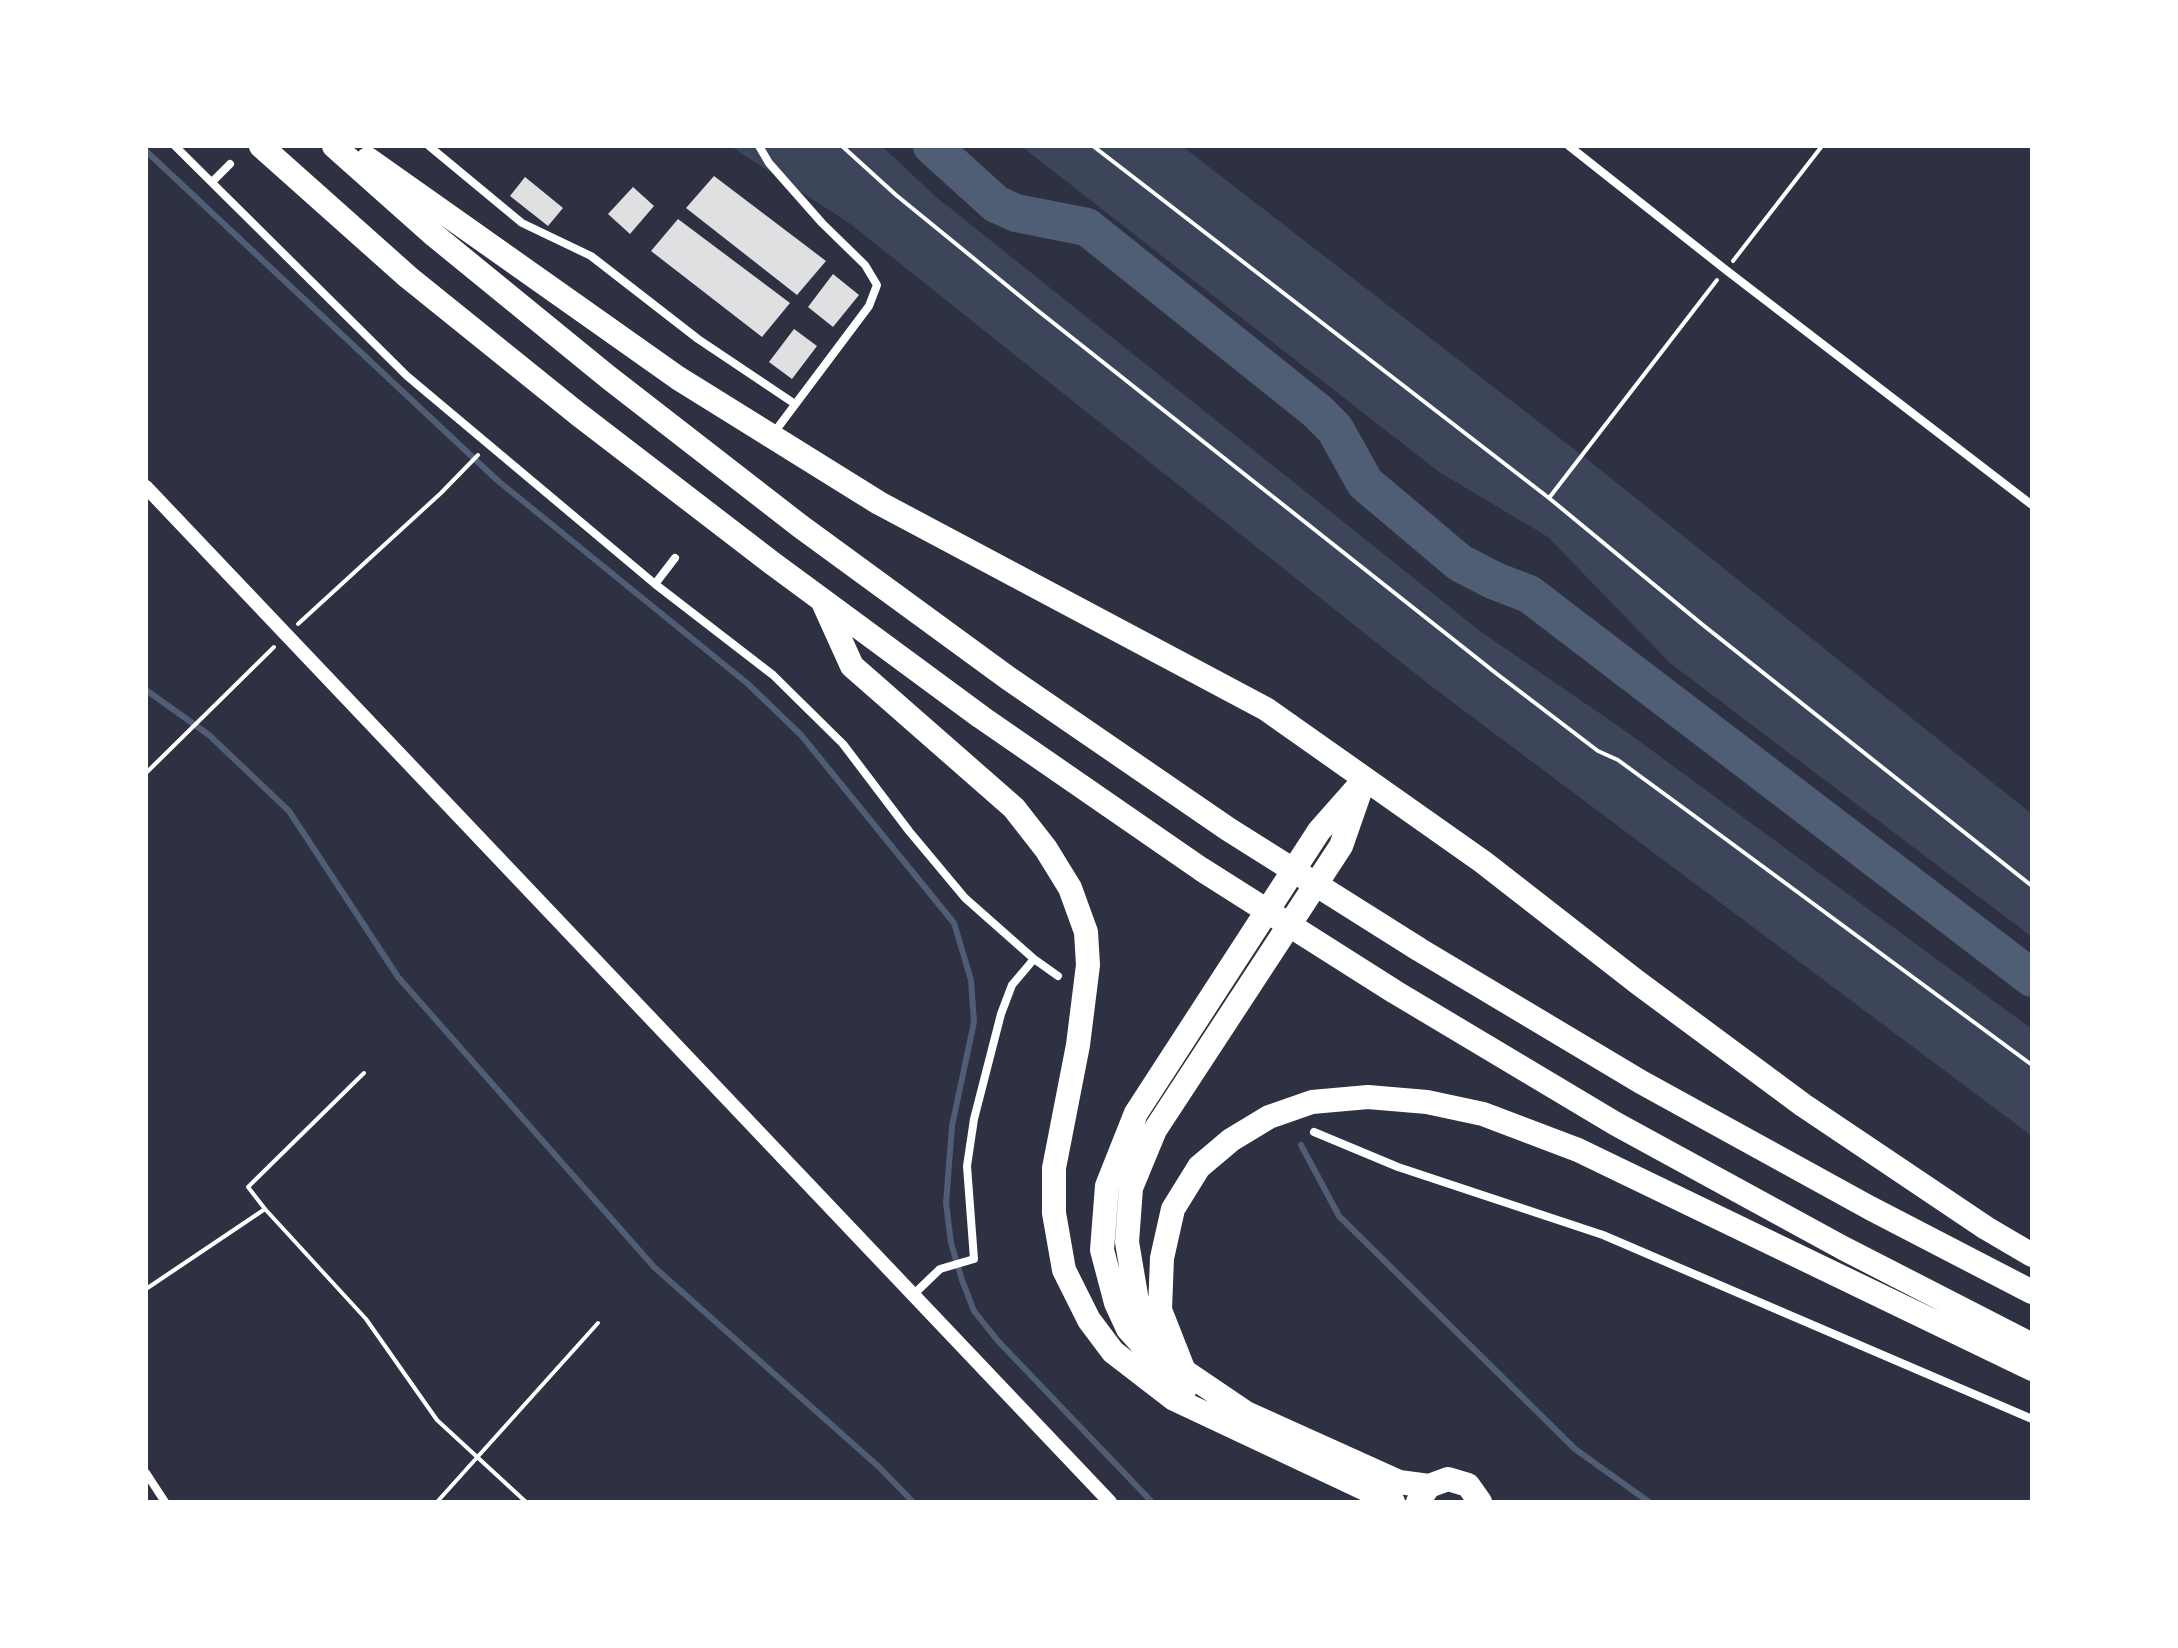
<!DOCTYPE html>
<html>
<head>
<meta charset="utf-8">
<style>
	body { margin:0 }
	#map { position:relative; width:2178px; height:1648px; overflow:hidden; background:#2d3142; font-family:Quicksand,sans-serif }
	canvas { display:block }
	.frame { position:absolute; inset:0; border:148px solid #fff; pointer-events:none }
</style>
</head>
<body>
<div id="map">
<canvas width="2178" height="1648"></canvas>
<div class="frame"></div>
</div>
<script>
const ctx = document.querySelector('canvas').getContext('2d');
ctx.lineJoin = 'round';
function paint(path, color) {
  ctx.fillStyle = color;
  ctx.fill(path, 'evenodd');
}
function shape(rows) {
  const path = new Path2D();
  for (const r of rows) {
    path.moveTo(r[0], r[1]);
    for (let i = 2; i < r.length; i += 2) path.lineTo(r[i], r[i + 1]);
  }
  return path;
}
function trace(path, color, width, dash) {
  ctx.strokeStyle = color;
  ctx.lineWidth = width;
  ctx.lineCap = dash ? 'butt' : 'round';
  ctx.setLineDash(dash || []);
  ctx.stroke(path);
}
const green = shape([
	[730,146,882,146,935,196,1480,631,1624,730,2032,1029,2032,1136,1431,686,849,223],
	[1021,146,1182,146,1588,460,2032,814,2032,937,1670,663,1548,537,1439,472]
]);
const stream = shape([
	[146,151,497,480,748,684,801,735,954,923,971,980,974,1022,952,1126,946,1203,951,1243,962,1280,974,1311,998,1341,1152,1502],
	[146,690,209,735,289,811,398,977,654,1267,879,1467,913,1502],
	[1301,1145,1339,1216,1575,1449,1649,1502]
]);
const river = shape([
	[932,146,996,204,1016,213,1087,227,1317,411,1335,429,1365,483,1460,563,1495,581,1529,594,2032,978]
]);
const building = shape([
	[714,176,826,261,797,295,686,208],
	[525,177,563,208,548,226,510,196],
	[633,187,654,206,630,234,608,214],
	[678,219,790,303,762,337,651,251],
	[833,274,859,295,833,327,808,307],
	[794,329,817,346,792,379,769,362]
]);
const path = shape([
	[842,146,896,195,1037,310,1497,674,1598,751,1618,760,1689,812,2032,1065],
	[1093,146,1549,498,1703,625,2032,886],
	[1733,261,1822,146],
	[1549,498,1717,280],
	[298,624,441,493,478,455],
	[146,773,274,647],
	[265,1209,248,1187,364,1073],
	[146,1289,265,1209,366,1319,437,1420,526,1502],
	[437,1502,598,1323]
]);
const minor = shape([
	[175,146,407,376,655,584,773,675,843,744,909,831,965,898,1034,959,1058,976],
	[429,146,522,223,591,256,698,339,795,404],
	[759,146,769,163,822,223,865,265,877,285,869,306,779,426],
	[1569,146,1726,270,2032,505],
	[213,181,230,164],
	[655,584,675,558],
	[1314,1132,1398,1167,1603,1235,2032,1419],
	[914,1294,940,1269,974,1259,967,1166,974,1119,1001,1014,1012,985,1034,959],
	[146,1473,165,1502]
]);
const tertiary = shape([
	[146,487,1110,1502]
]);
const motorway = shape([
	[261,146,408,277,578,414,772,563,981,717,1201,869,1395,992,1616,1124,1843,1248,2032,1345],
	[334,146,434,235,608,377,800,526,1008,678,1228,829,1420,950,1641,1082,1870,1208,2032,1292],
	[368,159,678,378,879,503,1266,709,1483,862,1637,982,1803,1105,1986,1228,2032,1255],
	[823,602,852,666,1014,808,1046,849,1070,888,1086,932,1088,965,1078,1045,1054,1168,1054,1213,1064,1270,1089,1320,1113,1352,1174,1399,1393,1502],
	[1364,780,1341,846,1155,1130,1131,1188,1127,1242,1137,1301,1184,1371,1246,1413,1399,1482,1429,1486],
	[1184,1371,1160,1310,1162,1258,1173,1209,1199,1167,1231,1140,1269,1117,1312,1102,1368,1097,1427,1102,1483,1114,1578,1150,2032,1369],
	[1184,1391,1128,1329,1116,1303,1102,1250,1107,1186,1136,1113,1319,831,1357,788],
	[1418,1502,1429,1486,1448,1479,1468,1485,1480,1502]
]);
paint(green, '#3c4559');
trace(stream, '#4f5d75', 6);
trace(river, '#4f5d75', 38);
paint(building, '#e0e0e3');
trace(path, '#fff', 4);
trace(minor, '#fff', 8);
trace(tertiary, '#fff', 14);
trace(motorway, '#fff', 24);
</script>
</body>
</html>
